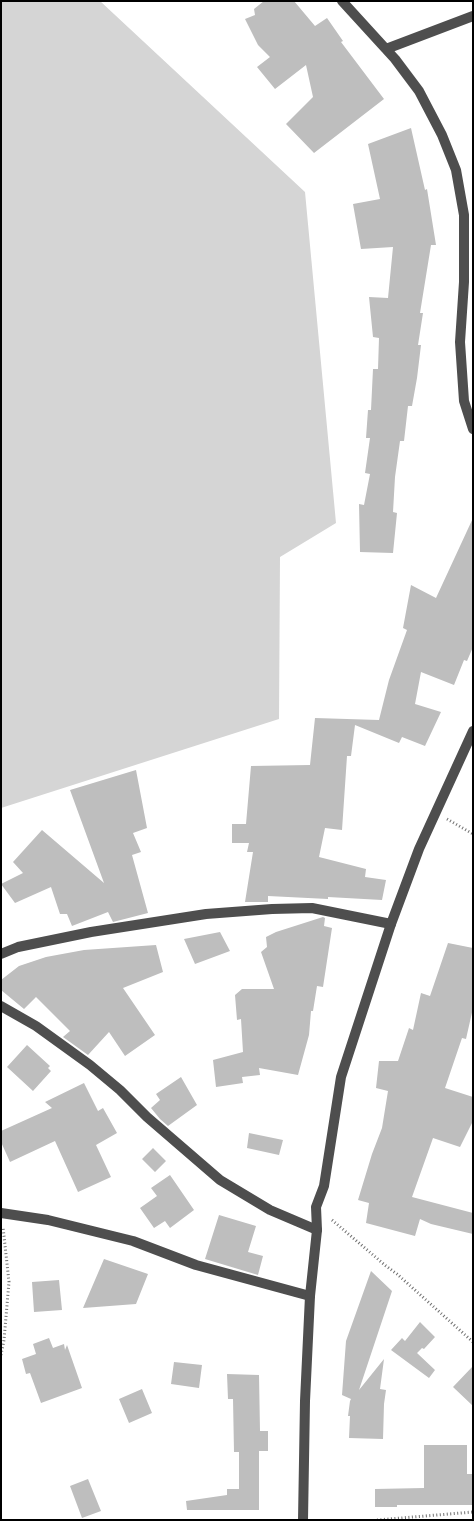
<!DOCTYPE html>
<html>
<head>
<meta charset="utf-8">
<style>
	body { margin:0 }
	#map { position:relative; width:474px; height:1521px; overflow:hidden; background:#fff; font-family:Roboto,sans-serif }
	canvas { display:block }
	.frame { position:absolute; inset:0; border:2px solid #000; pointer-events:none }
</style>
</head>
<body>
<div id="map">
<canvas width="474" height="1521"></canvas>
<div class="frame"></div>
</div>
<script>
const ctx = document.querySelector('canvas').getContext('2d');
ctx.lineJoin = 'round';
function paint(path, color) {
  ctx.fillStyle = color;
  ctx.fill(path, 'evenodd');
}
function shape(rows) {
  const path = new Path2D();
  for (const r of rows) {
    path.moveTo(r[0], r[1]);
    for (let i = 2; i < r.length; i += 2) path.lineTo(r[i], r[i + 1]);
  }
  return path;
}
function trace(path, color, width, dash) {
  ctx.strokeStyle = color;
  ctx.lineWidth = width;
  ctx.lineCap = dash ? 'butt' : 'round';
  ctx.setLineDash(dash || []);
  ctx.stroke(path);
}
const green = shape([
	[1,1,100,1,305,192,336,523,280,557,279,719,1,808]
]);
const building = shape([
	[264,1,294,1,315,26,327,18,343,41,341,42,384,99,314,153,286,124,313,97,306,65,275,89,257,67,270,57,258,45,245,19,255,15,254,9],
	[411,128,425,190,427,189,436,245,431,245,420,313,423,313,418,345,421,345,417,378,412,406,408,406,404,441,400,441,395,477,393,512,397,513,393,553,360,552,359,504,364,505,370,474,365,473,370,438,366,438,368,410,371,410,373,369,378,369,379,338,373,337,369,297,388,298,393,247,361,249,353,204,380,199,368,144],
	[473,518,473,647,467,661,464,660,454,685,421,672,415,704,441,712,425,746,402,737,399,743,355,725,351,756,347,756,342,830,325,828,319,857,366,869,365,877,386,880,382,900,328,897,328,899,268,896,268,902,245,902,253,852,247,852,249,843,232,843,232,824,246,824,251,766,310,765,315,718,379,720,389,680,407,630,403,628,411,585,436,598],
	[136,770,147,828,133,833,141,852,132,855,148,913,113,922,108,912,72,926,67,914,60,914,51,887,15,903,1,884,23,873,13,862,42,830,104,883,70,790],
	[323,917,325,918,324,926,332,928,323,987,317,986,313,1011,311,1011,309,1035,298,1075,259,1068,260,1075,242,1077,243,1083,216,1087,213,1060,243,1052,241,1019,237,1020,235,995,242,989,274,989,261,952,267,947,266,937,276,932],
	[220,932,230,951,195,964,184,939],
	[448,943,473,948,473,1008,466,1039,462,1038,445,1088,473,1097,473,1121,460,1147,433,1138,412,1197,473,1213,473,1234,431,1224,420,1219,415,1236,366,1223,369,1203,358,1200,372,1154,382,1128,388,1091,376,1088,379,1061,398,1061,409,1028,413,1030,421,993,430,996],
	[156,945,163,972,123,988,155,1035,125,1056,109,1032,88,1055,63,1037,70,1031,36,997,24,1009,1,990,1,980,19,966,46,957,84,950],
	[27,1045,50,1066,48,1068,51,1071,33,1091,7,1067],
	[181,1077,197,1105,168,1126,160,1119,151,1108,160,1100,156,1094],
	[84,1083,98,1111,103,1108,117,1133,96,1145,111,1177,78,1192,55,1141,10,1162,1,1142,1,1131,52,1108,45,1102],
	[249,1133,283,1140,279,1155,247,1148],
	[153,1148,166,1161,155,1172,142,1159],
	[170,1175,194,1210,170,1228,165,1221,154,1228,140,1208,157,1196,151,1188],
	[219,1215,256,1226,248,1252,263,1256,258,1275,205,1259],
	[104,1259,148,1274,136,1304,83,1308],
	[371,1271,392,1291,359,1390,384,1359,380,1389,386,1390,384,1404,383,1439,349,1438,350,1416,348,1416,350,1401,351,1399,342,1395,346,1341],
	[59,1280,62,1310,34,1312,32,1282],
	[420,1322,435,1337,424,1349,422,1348,417,1353,435,1370,429,1378,391,1350,402,1338,405,1341],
	[49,1338,53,1348,64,1344,65,1350,67,1345,82,1388,41,1403,30,1373,26,1374,22,1359,36,1354,33,1344],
	[174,1362,202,1365,199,1388,171,1384],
	[473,1366,473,1406,453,1387],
	[227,1374,259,1375,260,1431,268,1431,268,1451,259,1451,259,1510,187,1510,186,1501,227,1495,227,1489,239,1489,239,1452,234,1452,233,1399,228,1399],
	[142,1389,152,1413,129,1423,119,1399],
	[424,1445,467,1445,467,1474,473,1474,473,1505,397,1505,397,1507,375,1507,375,1489,424,1488],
	[88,1479,101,1511,82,1518,70,1486]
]);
const path = shape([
	[447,819,473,834],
	[332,1220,386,1266,397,1274,473,1342],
	[1,1355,4,1340,9,1282,3,1227],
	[377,1520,473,1512]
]);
const minor = shape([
	[342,1,395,59,419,91,442,135,456,170,464,215,464,282,460,342,464,401,473,429],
	[386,49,473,16],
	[1,954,18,947,91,932,206,914,272,909,312,908,391,924],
	[1,1006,36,1026,90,1065,120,1090,147,1117,220,1180,270,1210,317,1230],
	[1,1213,48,1220,133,1241,196,1265,310,1296]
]);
const tertiary = shape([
	[303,1520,305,1401,310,1296,317,1230,316,1207,324,1186,341,1077,391,924,419,849,473,731]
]);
paint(green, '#d5d5d5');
paint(building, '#bebebe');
trace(path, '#707070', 3, [1, 2.5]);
trace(minor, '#4e4e4e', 10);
trace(tertiary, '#4e4e4e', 10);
</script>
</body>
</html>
